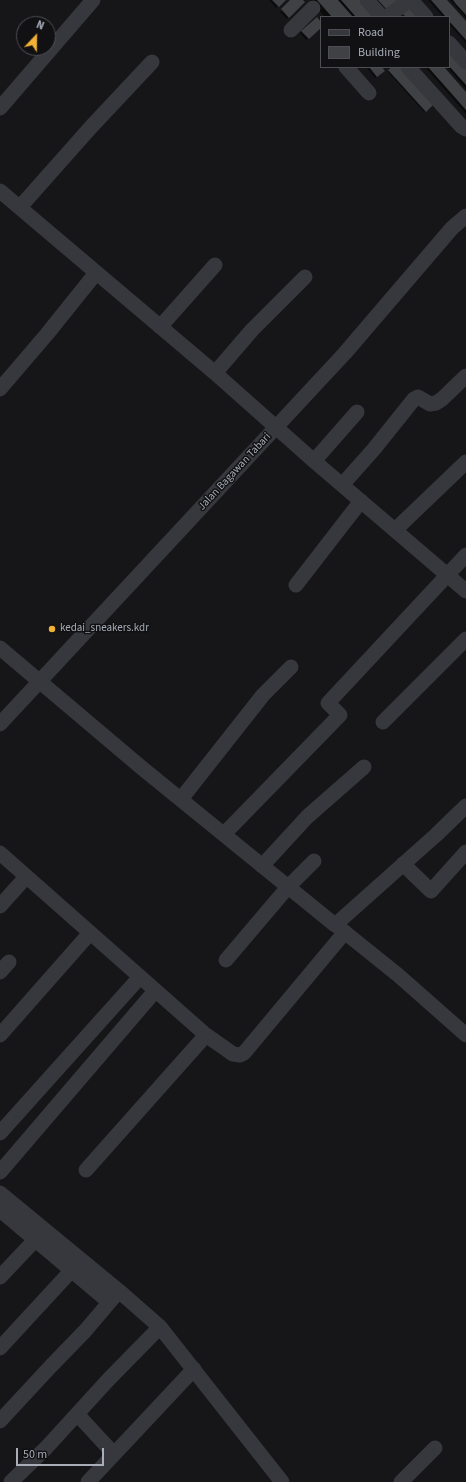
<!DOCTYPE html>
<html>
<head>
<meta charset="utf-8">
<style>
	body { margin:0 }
	#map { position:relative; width:466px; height:1482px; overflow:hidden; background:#161618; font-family:"Source Sans 3",sans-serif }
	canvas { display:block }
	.legend { position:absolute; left:320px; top:16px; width:130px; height:52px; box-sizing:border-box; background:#111113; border:1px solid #4d4f55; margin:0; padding:5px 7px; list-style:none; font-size:12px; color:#a8adb8 }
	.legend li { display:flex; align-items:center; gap:8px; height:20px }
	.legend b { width:20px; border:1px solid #4d4f55 }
	.north { position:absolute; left:16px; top:16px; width:40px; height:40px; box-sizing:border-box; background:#111113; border:1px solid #4d4f55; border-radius:50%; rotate:22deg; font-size:11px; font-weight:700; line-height:16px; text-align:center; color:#a8adb8 }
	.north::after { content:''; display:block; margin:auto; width:14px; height:18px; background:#f2b134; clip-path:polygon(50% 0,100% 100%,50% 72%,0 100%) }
	.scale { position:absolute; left:16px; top:1448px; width:88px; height:18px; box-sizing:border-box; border:2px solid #a8adb8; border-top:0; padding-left:5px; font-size:12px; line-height:14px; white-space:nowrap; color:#a8adb8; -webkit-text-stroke:3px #111113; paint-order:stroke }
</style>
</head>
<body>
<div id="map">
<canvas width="466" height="1482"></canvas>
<ul class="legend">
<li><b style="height:5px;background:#37383d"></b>Road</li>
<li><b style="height:11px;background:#404145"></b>Building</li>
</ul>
<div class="north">N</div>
<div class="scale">50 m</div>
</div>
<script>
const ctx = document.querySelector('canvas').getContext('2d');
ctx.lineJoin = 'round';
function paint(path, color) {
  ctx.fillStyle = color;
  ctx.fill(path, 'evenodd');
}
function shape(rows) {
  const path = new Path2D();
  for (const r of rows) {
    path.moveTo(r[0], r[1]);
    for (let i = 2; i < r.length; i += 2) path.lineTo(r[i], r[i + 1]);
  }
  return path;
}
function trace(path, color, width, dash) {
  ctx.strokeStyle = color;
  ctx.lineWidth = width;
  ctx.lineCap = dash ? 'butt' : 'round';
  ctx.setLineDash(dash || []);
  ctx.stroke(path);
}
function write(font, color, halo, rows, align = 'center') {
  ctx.font = font + ' "Source Sans 3",sans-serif';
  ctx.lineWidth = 3;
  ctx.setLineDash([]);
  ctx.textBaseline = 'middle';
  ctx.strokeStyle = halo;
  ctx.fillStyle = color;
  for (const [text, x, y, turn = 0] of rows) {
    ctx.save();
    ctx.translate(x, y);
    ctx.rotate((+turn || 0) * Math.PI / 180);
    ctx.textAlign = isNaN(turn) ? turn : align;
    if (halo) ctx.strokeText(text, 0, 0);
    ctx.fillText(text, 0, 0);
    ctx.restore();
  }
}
const shadow = shape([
	[269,0,284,0,276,8],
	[292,0,302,0,304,2,287,19,280,12],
	[310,0,359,0,370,17,325,17],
	[371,0,398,0,383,13],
	[428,0,446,0,466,22,466,43,449,24,449,17,443,17],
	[450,0,466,0,466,18],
	[316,18,321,23,321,27,306,40,300,33],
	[449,49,466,69,466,89,447,67,449,67],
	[366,67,380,67,383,71,375,78],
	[393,67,400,67,433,104,424,112,388,72],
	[425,67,443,67,466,93,466,114]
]);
const building = shape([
	[272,0,286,0,279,7],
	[290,0,303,0,305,2,289,18,281,9],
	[317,0,338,0,353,17,332,17],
	[341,0,360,0,373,15,372,17,356,17],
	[378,0,399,0,387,10],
	[431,0,447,0,466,21,466,40,449,21,449,17,446,17],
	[453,0,466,0,466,15,456,4],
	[409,3,422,17,406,17,400,11],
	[317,17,321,22,321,28,309,39,301,31],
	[449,48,466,67,466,85,449,66],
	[369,67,382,67,385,71,377,77],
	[392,67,401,67,434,104,426,112,388,70],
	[428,67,444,67,466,92,466,110]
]);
const minor = shape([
	[367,0,382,17],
	[411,0,426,17],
	[387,17,409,0],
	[291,30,313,8],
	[449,43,466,62],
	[346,67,369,93],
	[408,67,461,126,466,129],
	[0,108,93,0],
	[0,191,215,373,314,461,466,591],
	[20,207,91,127,152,62],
	[160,327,215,265],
	[215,373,252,330,305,277],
	[0,389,47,334,96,273],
	[314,461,357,412],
	[342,485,374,449,414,399,418,397,430,404,436,403,442,399,466,376],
	[395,530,466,462],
	[296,585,361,501],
	[0,648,142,768,335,925,436,835,466,806],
	[383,722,466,639],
	[0,724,345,353,452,228,466,216],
	[181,799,263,695,291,667],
	[224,834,340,715,328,703,466,555],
	[0,853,206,1035,233,1054,240,1055,244,1053,345,932],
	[403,864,431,891,466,852],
	[262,866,307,817,364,767],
	[0,906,26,877],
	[337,926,398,975,466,1035],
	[226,960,288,887,314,861],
	[0,972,9,962],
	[0,1035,90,933],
	[0,1133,140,977],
	[86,1170,206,1035],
	[0,1172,155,991],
	[0,1193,119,1291,160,1327,282,1482],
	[0,1210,109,1302],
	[0,1277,36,1239],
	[0,1348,71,1271],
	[77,1414,114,1454],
	[0,1421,51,1366,85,1331,119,1291],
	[11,1482,46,1448,108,1380,160,1327],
	[88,1482,194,1369],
	[401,1482,435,1448]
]);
const markers = [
	[52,629,4,"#f2b134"]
];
const streetNames = [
	["Jalan Bagawan Tabari",235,472,-47]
];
const poiNames = [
	["kedai_sneakers.kdr",60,629]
];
paint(shadow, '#0007');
paint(building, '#404145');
trace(minor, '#37383d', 15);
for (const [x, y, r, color] of markers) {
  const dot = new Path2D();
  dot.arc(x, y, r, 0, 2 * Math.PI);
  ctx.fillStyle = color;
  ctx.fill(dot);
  trace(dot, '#111113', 1.5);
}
write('11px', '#a8adb8', '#111113', streetNames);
write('11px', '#a8adb8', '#111113', poiNames, 'left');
</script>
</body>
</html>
